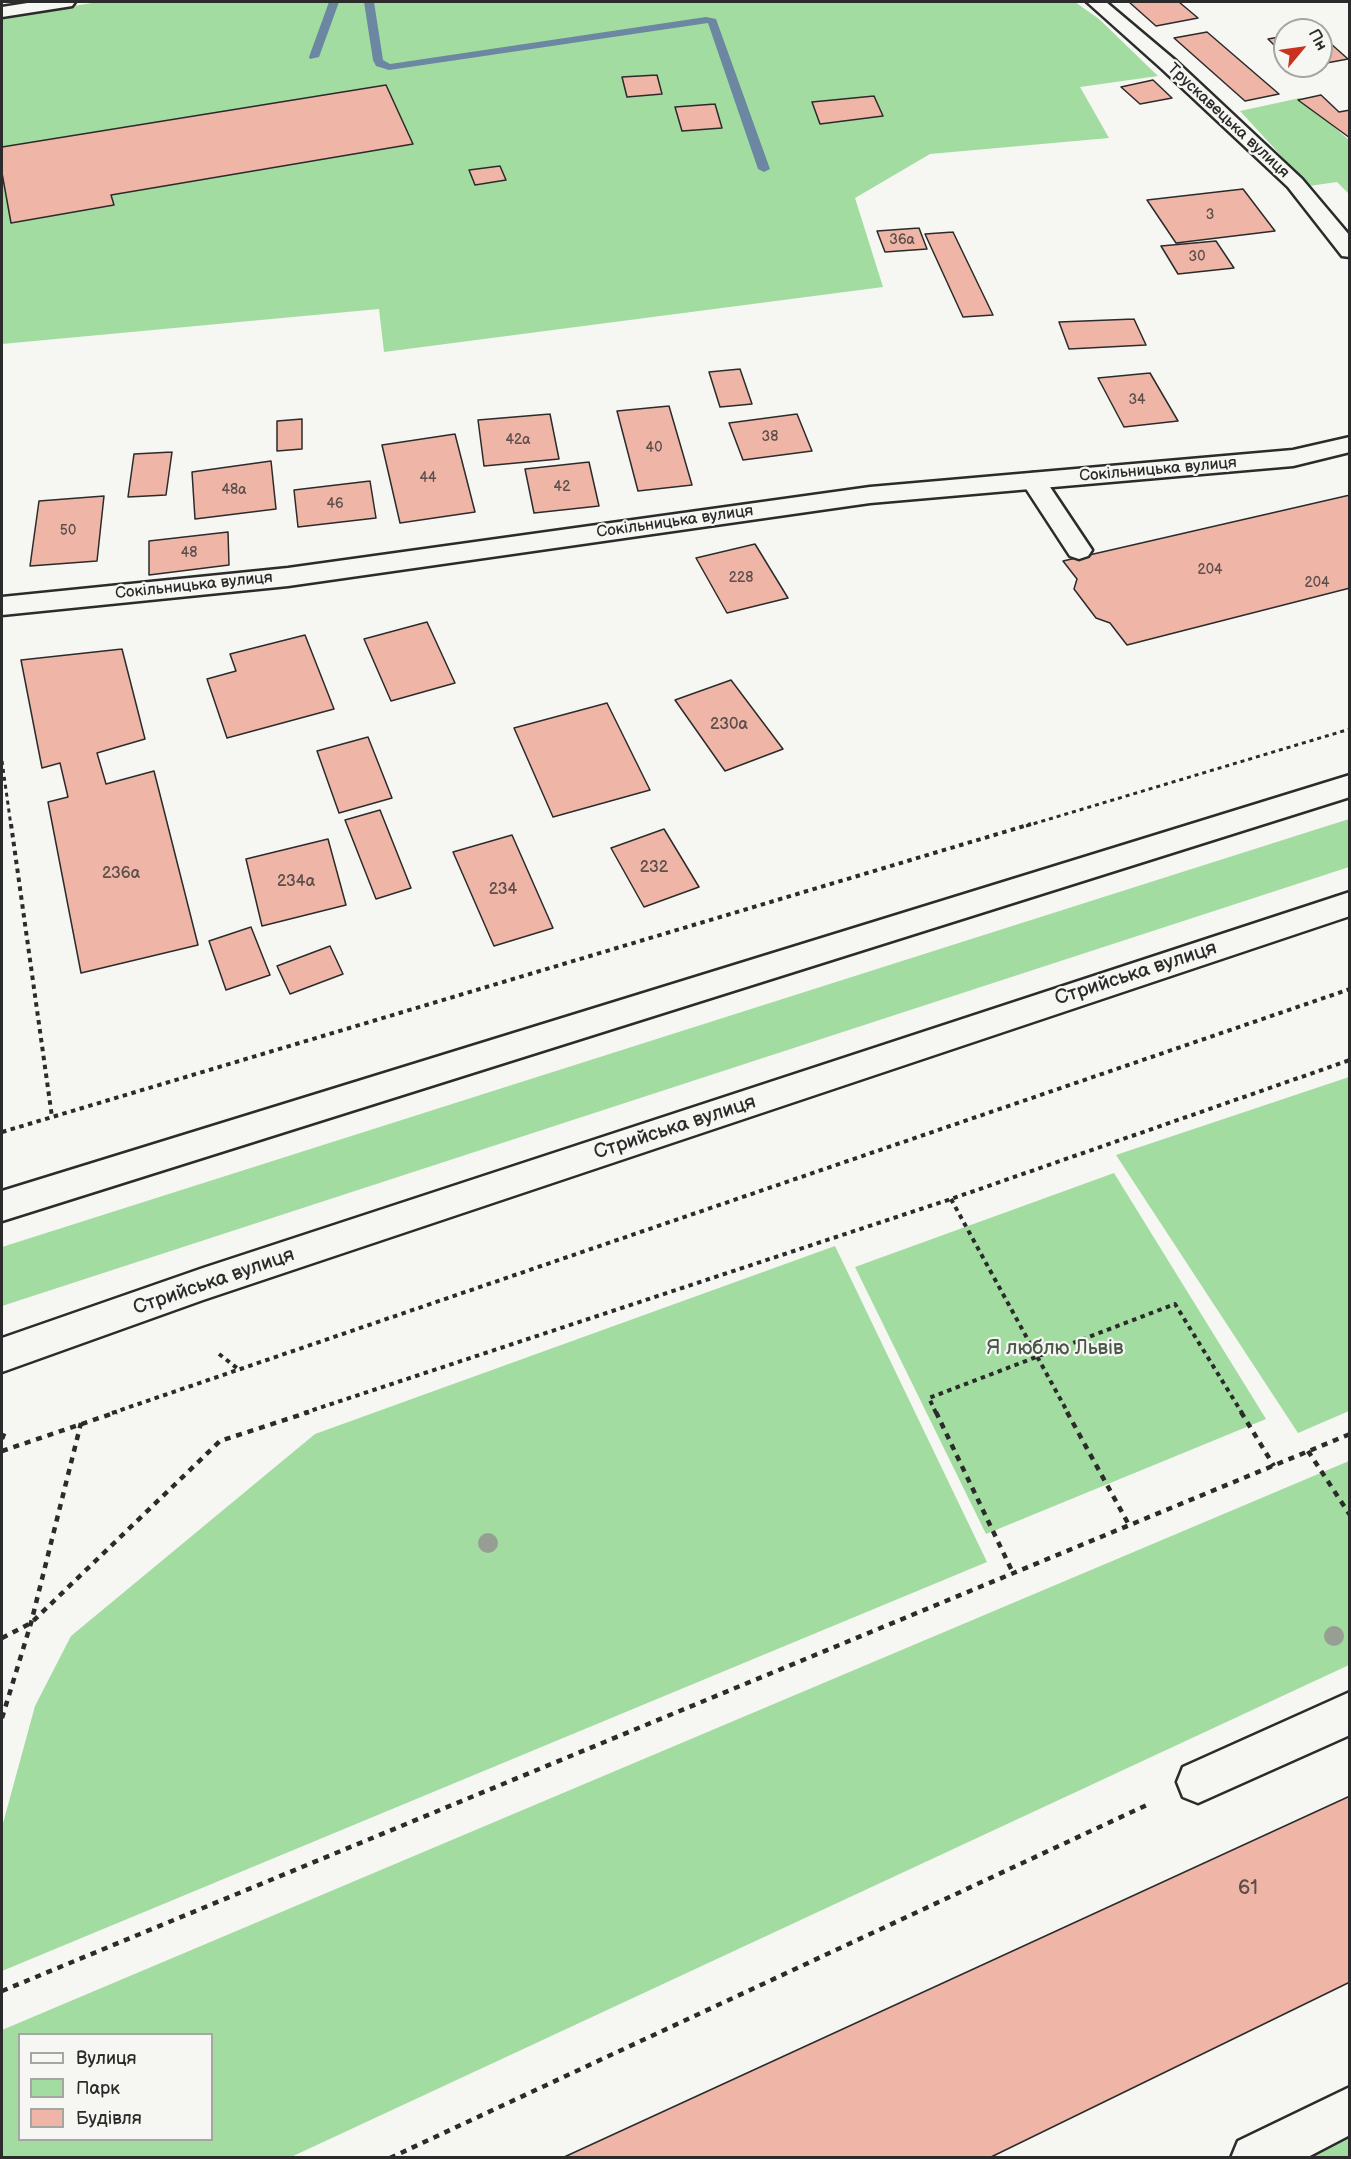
<!DOCTYPE html>
<html>
<head>
<meta charset="utf-8">
<style>
	body { margin:0 }
	#map { position:relative; width:1351px; height:2159px; overflow:hidden; background:#f6f6f2; font-family:"Balsamiq Sans",sans-serif }
	canvas { display:block }
	.frame { position:absolute; inset:0; border:3px solid #2b2b2b; pointer-events:none }
	.legend { position:absolute; left:18px; top:2033px; width:195px; height:108px; box-sizing:border-box; background:#f6f6f2; border:2px solid #a5a5a2; margin:0; padding:8px 10px; list-style:none; font-size:18px; color:#2b2b2b }
	.legend li { display:flex; align-items:center; gap:12px; height:30px }
	.legend b { width:30px; border:2px solid #a5a5a2 }
	.north { position:absolute; left:1273px; top:18px; width:60px; height:60px; box-sizing:border-box; background:#f6f6f2; border:2px solid #a5a5a2; border-radius:50%; rotate:61deg; font-size:16px; font-weight:700; line-height:24px; text-align:center; color:#2b2b2b }
	.north::after { content:''; display:block; margin:auto; width:21px; height:27px; background:#c8321e; clip-path:polygon(50% 0,100% 100%,50% 72%,0 100%) }
</style>
</head>
<body>
<div id="map">
<canvas width="1351" height="2159"></canvas>
<div class="frame"></div>
<ul class="legend">
<li><b style="height:8px;background:#f6f6f2"></b>Вулиця</li>
<li><b style="height:16px;background:#a2dca1"></b>Парк</li>
<li><b style="height:16px;background:#efb6a7"></b>Будівля</li>
</ul>
<div class="north">Пн</div>
</div>
<script>
const ctx = document.querySelector('canvas').getContext('2d');
ctx.lineJoin = 'round';
function paint(path, color) {
  ctx.fillStyle = color;
  ctx.fill(path, 'evenodd');
}
function shape(rows) {
  const path = new Path2D();
  for (const r of rows) {
    path.moveTo(r[0], r[1]);
    for (let i = 2; i < r.length; i += 2) path.lineTo(r[i], r[i + 1]);
  }
  return path;
}
function trace(path, color, width, dash) {
  ctx.strokeStyle = color;
  ctx.lineWidth = width;
  ctx.lineCap = dash ? 'butt' : 'round';
  ctx.setLineDash(dash || []);
  ctx.stroke(path);
}
function write(font, color, halo, rows, align = 'center') {
  ctx.font = font + ' "Balsamiq Sans",sans-serif';
  ctx.lineWidth = 4.5;
  ctx.setLineDash([]);
  ctx.textBaseline = 'middle';
  ctx.strokeStyle = halo;
  ctx.fillStyle = color;
  for (const [text, x, y, turn = 0] of rows) {
    ctx.save();
    ctx.translate(x, y);
    ctx.rotate((+turn || 0) * Math.PI / 180);
    ctx.textAlign = isNaN(turn) ? turn : align;
    if (halo) ctx.strokeText(text, 0, 0);
    ctx.fillText(text, 0, 0);
    ctx.restore();
  }
}
const green = shape([
	[99,2,1075,2,1099,19,1158,76,1080,87,1109,138,930,154,855,198,883,287,384,352,379,309,2,344,2,17],
	[1300,98,1349,140,1349,194,1337,182,1309,186,1240,111],
	[1349,819,1349,867,2,1306,2,1247],
	[1349,1077,1349,1411,1298,1433,1116,1155],
	[1114,1173,1266,1419,986,1534,855,1267],
	[835,1246,987,1562,2,1971,2,1827,35,1706,71,1636,315,1434],
	[1349,1461,1349,1665,291,2157,2,2157,2,2030],
	[20,2034,212,2034,212,2140,20,2140],
	[1349,2136,1349,2157,1306,2157]
]);
const stream = shape([
	[329,2,339,2,319,57,310,59,309,57,329,2],
	[364,2,374,2,383,60,390,64,706,17,716,19,770,169,764,172,758,169,708,23,389,70,376,66,373,60,364,2]
]);
const building = shape([
	[1129,2,1179,2,1198,18,1156,26,1129,2],
	[1207,32,1279,94,1245,101,1174,38,1207,32],
	[1321,35,1348,59,1321,64,1321,35],
	[1285,36,1285,56,1268,39,1285,36],
	[657,75,662,94,627,97,622,77,657,75],
	[1153,80,1172,98,1140,104,1121,87,1153,80],
	[386,85,413,144,111,195,114,205,11,223,2,173,2,147,386,85],
	[1321,95,1339,112,1350,110,1350,138,1298,100,1321,95],
	[874,96,883,116,820,124,812,102,874,96],
	[715,104,722,128,682,131,675,107,715,104],
	[500,166,506,180,475,185,469,170,500,166],
	[1243,189,1275,231,1176,243,1147,200,1243,189],
	[919,228,927,249,885,252,877,231,919,228],
	[953,232,993,315,963,317,925,234,953,232],
	[1216,241,1234,268,1178,274,1161,246,1216,241],
	[1134,319,1146,345,1069,349,1059,322,1134,319],
	[740,369,752,404,720,407,709,372,740,369],
	[1150,373,1178,421,1124,427,1098,378,1150,373],
	[669,406,692,485,638,491,617,411,669,406],
	[550,414,559,459,484,466,478,420,550,414],
	[797,414,812,451,743,460,729,423,797,414],
	[302,419,302,449,277,451,277,421,302,419],
	[455,434,475,512,400,523,382,445,455,434],
	[172,452,166,495,128,497,134,454,172,452],
	[271,461,276,509,195,519,192,472,271,461],
	[589,462,599,506,534,513,525,469,589,462],
	[370,481,376,518,298,527,294,490,370,481],
	[1350,495,1350,588,1127,645,1110,623,1096,618,1074,589,1077,579,1063,561,1350,495],
	[104,496,97,561,30,566,39,501,104,496],
	[228,532,229,565,149,575,149,541,228,532],
	[755,544,788,598,727,613,696,558,755,544],
	[427,622,455,683,391,701,364,639,427,622],
	[305,635,334,709,227,738,207,679,236,671,230,654,305,635],
	[122,649,145,739,97,753,106,784,154,771,198,945,81,973,48,802,68,797,60,763,42,768,21,660,122,649],
	[731,680,783,749,725,771,675,700,731,680],
	[607,703,650,790,553,817,514,728,607,703],
	[368,737,392,798,339,813,317,751,368,737],
	[380,810,411,888,376,899,345,820,380,810],
	[664,829,699,887,644,907,611,848,664,829],
	[512,835,553,928,494,946,453,852,512,835],
	[328,839,346,905,262,926,246,859,328,839],
	[251,927,270,975,226,990,209,941,251,927],
	[330,946,343,974,290,994,277,966,330,946],
	[1350,1796,1350,1982,989,2158,562,2158,1350,1796]
]);
const pathFar2 = shape([
	[2,761,11,826],
	[1026,826,1350,729]
]);
const pathFar1 = shape([
	[11,824,52,1117],
	[2,1132,1031,824],
	[951,1199,1068,1413],
	[219,1354,237,1368],
	[112,1413,1350,989],
	[304,1413,951,1199,1350,1060],
	[936,1413,929,1398,1175,1304,1242,1413]
]);
const path = shape([
	[936,1412,1013,1573],
	[1067,1412,1129,1525],
	[1241,1412,1274,1466],
	[2,1439,6,1429],
	[2,1451,117,1412],
	[1308,1451,1350,1515],
	[2,1638,31,1623,220,1441,309,1412],
	[2,1718,31,1623,81,1423],
	[2,1991,1350,1434],
	[390,2158,1151,1803]
]);
const lane = shape([
	[1033,473,1042,475,1092,550,1088,556,1079,559,1070,556,1021,481,1024,475,1033,473],
	[1350,1692,1350,1735,1198,1803,1183,1797,1177,1782,1183,1767,1350,1692],
	[1350,2087,1350,2135,1306,2158,1231,2158,1238,2141,1350,2087]
]);
const street = shape([
	[34,2,75,2,72,6,66,7,2,17,2,7,34,2],
	[1350,437,1350,452,1293,466,870,503,288,586,2,615,2,597,288,568,870,487,1293,450,1350,437]
]);
const secondary = shape([
	[1087,2,1106,2,1176,61,1302,179,1350,236,1350,257,1342,256,1288,187,1162,69,1087,2]
]);
const primary = shape([
	[1350,775,1350,797,2,1221,2,1191,1350,775],
	[1350,892,1350,916,203,1300,2,1372,2,1338,203,1268,1350,892]
]);
const trees = [
	[488,1543],
	[1334,1636]
];
const farNumbernames = [
	["3",1210,215],
	["36а",902,240],
	["30",1197,257],
	["34",1137,400],
	["38",770,437],
	["42а",518,440],
	["40",654,448],
	["44",428,478],
	["42",562,487],
	["48а",234,490],
	["46",335,504],
	["50",68,531],
	["48",189,553],
	["204",1210,570],
	["228",741,578],
	["204",1317,583]
];
const farStreetnames = [
	["Трускавецька вулиця",1228,121,43],
	["Сокільницька вулиця",1158,470,-5],
	["Сокільницька вулиця",675,522,-8],
	["Сокільницька вулиця",194,586,-6]
];
const numberNames = [
	["230а",729,725],
	["232",654,868],
	["236а",121,874],
	["234а",296,882],
	["234",503,890]
];
const streetNames = [
	["Стрийська вулиця",1136,974,-18],
	["Стрийська вулиця",675,1128,-18],
	["Стрийська вулиця",214,1282,-19]
];
const parkNames = [
	["Я люблю Львів",1055,1349]
];
const nearNumbernames = [
	["61",1248,1889]
];
paint(green, '#a2dca1');
paint(stream, '#6c87a2');
paint(building, '#efb6a7');
trace(building, '#2b2b2b', 1.5);
trace(lane, '#2b2b2b', 5);
trace(street, '#2b2b2b', 5);
trace(secondary, '#2b2b2b', 5);
trace(primary, '#2b2b2b', 5);
trace(pathFar2, '#2b2b2b', 3, [4, 4]);
trace(pathFar1, '#2b2b2b', 4, [4.5, 4.5]);
trace(path, '#2b2b2b', 4.5, [6, 6]);
paint(lane, '#f6f6f2');
paint(street, '#f6f6f2');
paint(secondary, '#f6f6f2');
paint(primary, '#f6f6f2');
ctx.fillStyle = '#979f94';
for (const [x, y] of trees) {
  ctx.beginPath();
  ctx.arc(x, y, 10, 0, 2 * Math.PI);
  ctx.fill();
}
write('14px', '#5c4e4a', null, farNumbernames);
write('16px', '#2b2b2b', '#f6f6f2', farStreetnames);
write('16px', '#5c4e4a', null, numberNames);
write('20px', '#2b2b2b', '#f6f6f2', streetNames);
write('20px', '#495748', '#f6f6f2', parkNames);
write('20px', '#5c4e4a', null, nearNumbernames);
</script>
</body>
</html>
